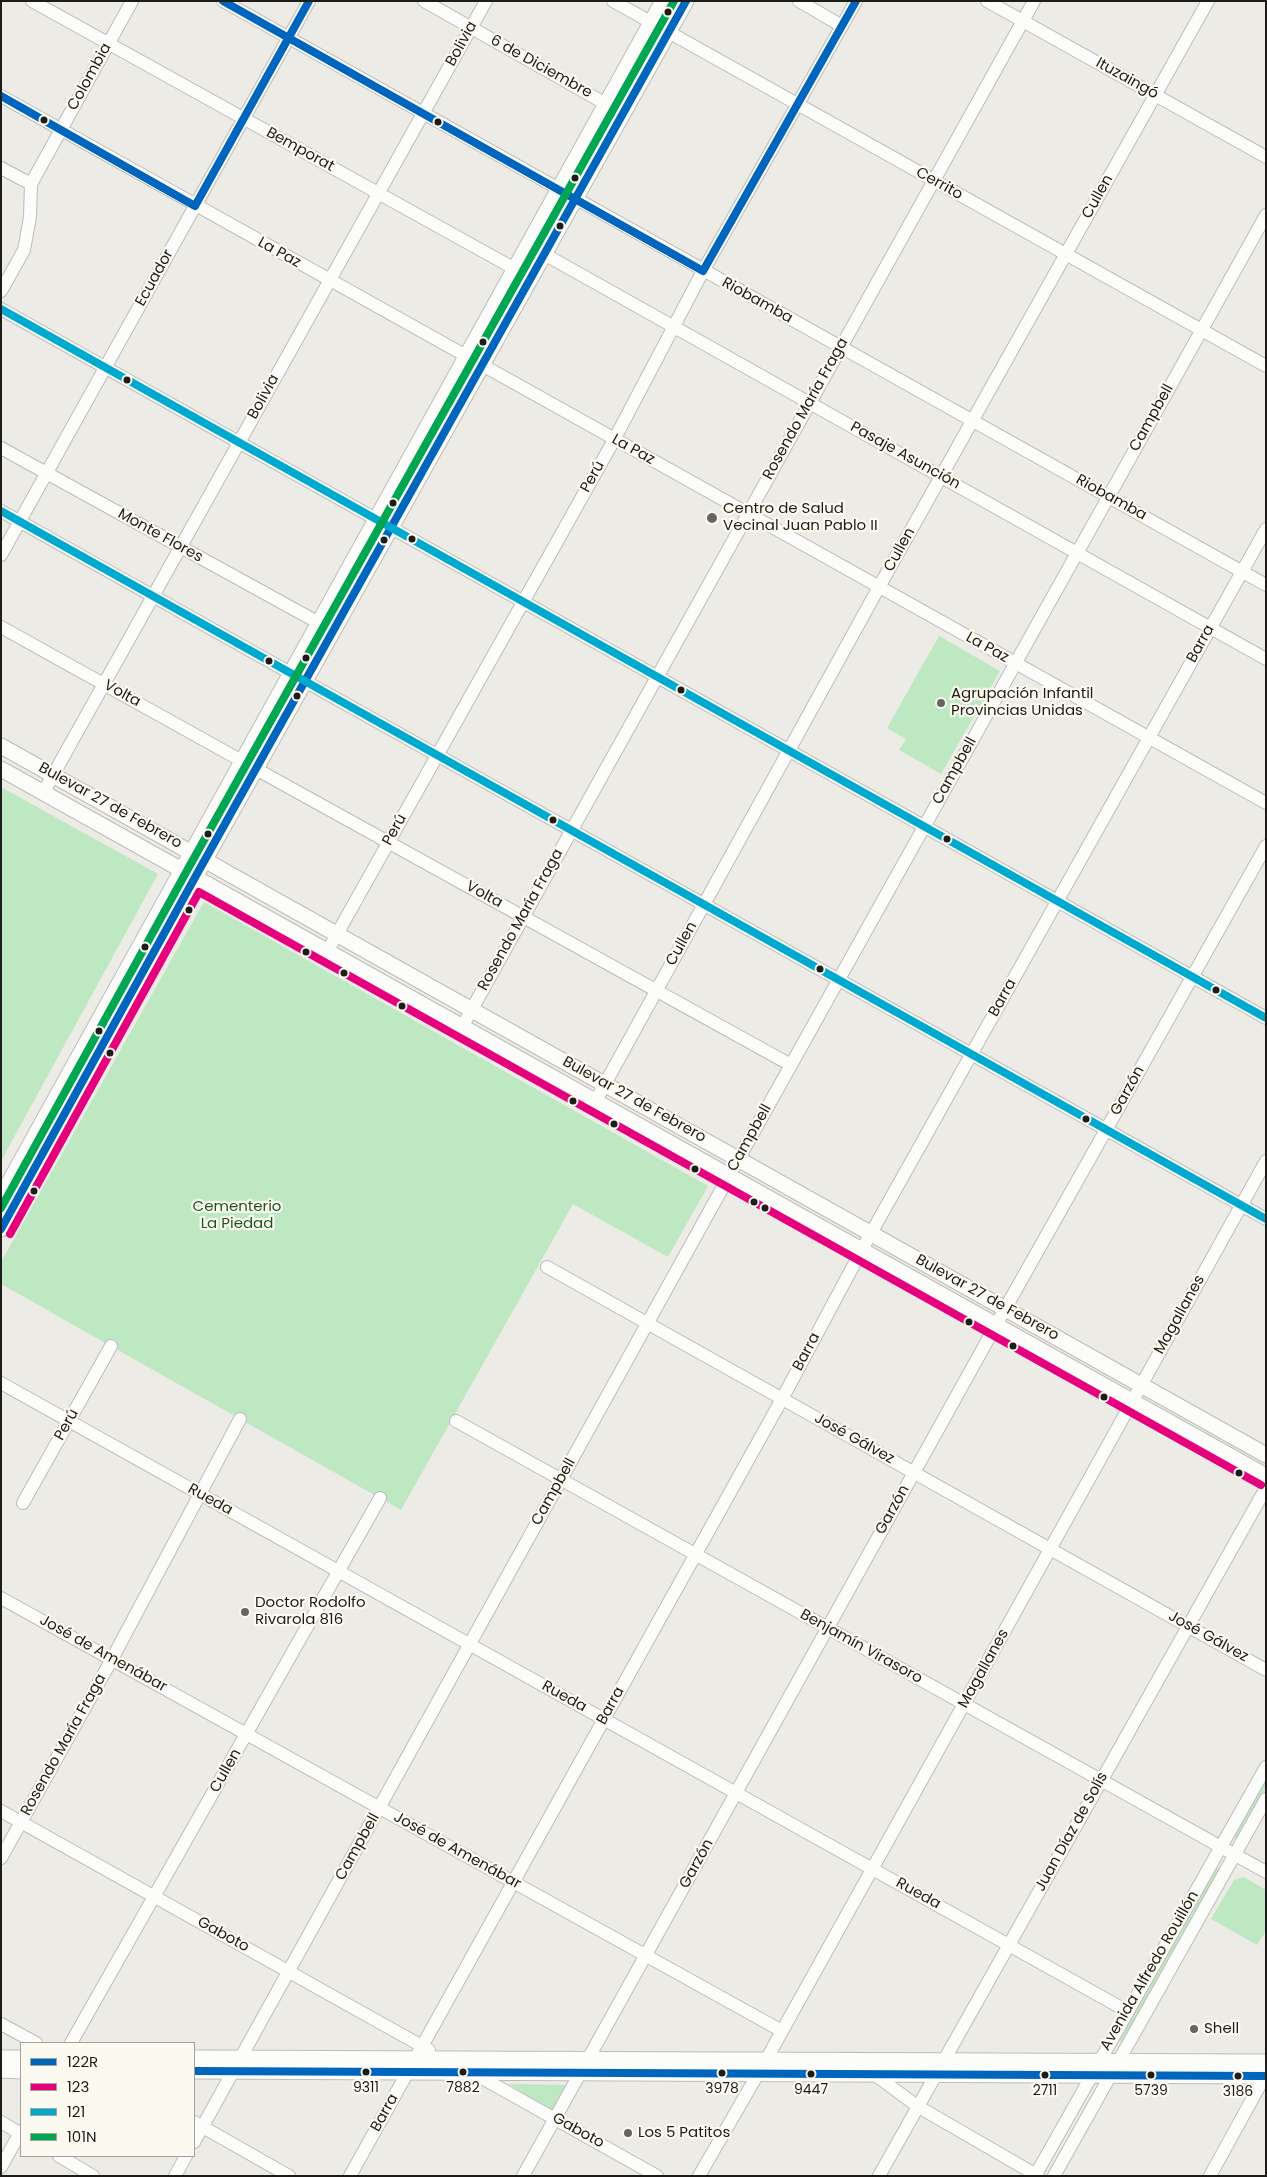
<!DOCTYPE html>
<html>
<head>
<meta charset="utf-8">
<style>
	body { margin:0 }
	#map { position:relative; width:1267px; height:2177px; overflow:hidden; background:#ecebe6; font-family:Poppins,sans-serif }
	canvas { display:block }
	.frame { position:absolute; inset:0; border:2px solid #1d1c19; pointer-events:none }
	.legend { position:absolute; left:20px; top:2042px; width:175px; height:115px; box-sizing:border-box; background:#fcfaf0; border:1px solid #a3a19a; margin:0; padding:6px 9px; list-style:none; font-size:15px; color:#1d1c19 }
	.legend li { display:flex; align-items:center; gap:10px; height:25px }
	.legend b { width:25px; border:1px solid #a3a19a }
</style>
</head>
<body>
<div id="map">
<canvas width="1267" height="2177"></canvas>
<div class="frame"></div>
<ul class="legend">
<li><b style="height:6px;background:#0065bd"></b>122R</li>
<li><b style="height:6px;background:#e5007d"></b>123</li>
<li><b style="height:6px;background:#00a9ce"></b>121</li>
<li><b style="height:6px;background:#00a651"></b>101N</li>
</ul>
</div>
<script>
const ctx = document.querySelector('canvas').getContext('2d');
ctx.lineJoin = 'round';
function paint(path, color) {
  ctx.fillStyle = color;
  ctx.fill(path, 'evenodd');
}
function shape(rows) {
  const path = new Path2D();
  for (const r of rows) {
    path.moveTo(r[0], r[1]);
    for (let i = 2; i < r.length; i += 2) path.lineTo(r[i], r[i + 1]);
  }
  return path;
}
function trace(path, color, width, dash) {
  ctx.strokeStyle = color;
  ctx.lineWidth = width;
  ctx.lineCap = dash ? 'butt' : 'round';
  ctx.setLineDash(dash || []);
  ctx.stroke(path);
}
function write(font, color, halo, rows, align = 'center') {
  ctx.font = font + ' Poppins,sans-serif';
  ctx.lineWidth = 4.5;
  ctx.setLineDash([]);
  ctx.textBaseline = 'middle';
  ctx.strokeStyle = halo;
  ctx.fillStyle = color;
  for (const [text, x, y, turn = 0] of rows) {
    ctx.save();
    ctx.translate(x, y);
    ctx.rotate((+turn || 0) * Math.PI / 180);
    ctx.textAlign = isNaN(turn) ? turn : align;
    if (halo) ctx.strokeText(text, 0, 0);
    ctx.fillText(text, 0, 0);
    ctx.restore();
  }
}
const green = shape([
	[939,636,1000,671,941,774,899,750,906,739,887,728],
	[1,787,158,874,1,1161],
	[204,902,708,1186,668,1257,573,1204,401,1510,1,1284,1,1262],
	[1266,1775,1266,1788,1237,1839,1232,1836],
	[1215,1867,1220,1870,1123,2043,1118,2040],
	[1244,1877,1266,1890,1266,1931,1257,1945,1211,1919,1234,1880],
	[509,2084,567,2085,553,2113]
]);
const minor = shape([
	[32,1,515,269],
	[223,1,1266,585],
	[424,1,606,104],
	[613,1,1266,366],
	[799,1,842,26],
	[987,1,1266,157],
	[1,96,1266,803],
	[1,168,31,184],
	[544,254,1266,659],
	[1,291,24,250,30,217,31,184,132,1],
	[1,309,1266,1018],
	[1,448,319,623],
	[1,511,1266,1219],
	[1,555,309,1],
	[1,627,242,761],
	[256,769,791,1065],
	[43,793,486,1],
	[327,952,614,440,703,271,856,1],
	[462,1027,1034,1],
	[595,1102,879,587,1208,1],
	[547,1267,1266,1670],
	[1,1383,1127,2011],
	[456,1421,1266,1872],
	[23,1503,111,1346],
	[1,1598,782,2031],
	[1,1811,429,2050],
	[1,1858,112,1659,240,1419],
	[1,2024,36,2043],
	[71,2043,380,1498],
	[473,2073,657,2176],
	[874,2074,917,2106,1038,2176],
	[1,2122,21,2134],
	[194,2122,289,2176],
	[194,2142,729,1176,1266,215],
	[59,2156,93,2176],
	[1,2167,21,2131],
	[175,2176,186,2156],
	[350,2176,782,1399,865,1244,1266,529],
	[523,2176,996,1325,1266,846],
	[699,2176,766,2060,1266,1161],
	[879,2176,1266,1488],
	[1035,2176,1266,1767],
	[1054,2176,1266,1799],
	[1210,2176,1266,2074]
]);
const major = shape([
	[1,746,1266,1455],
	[1,769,1266,1476],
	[1,1197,663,1],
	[1,1229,198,872,686,1],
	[1,2058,21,2058],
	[194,2058,1266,2062],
	[1,2070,21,2071],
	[194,2071,1266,2076]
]);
const bus1 = shape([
	[223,1,703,271,856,1],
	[1,96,195,206,309,1],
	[1,1229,198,872,686,1],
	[194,2071,1266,2076]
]);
const bus2 = shape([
	[10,1234,199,892,1261,1485]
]);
const bus3 = shape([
	[1,309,1266,1018],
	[1,511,1266,1219]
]);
const bus4 = shape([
	[1,1208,189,867,674,1]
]);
const markers = [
	[668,12,4.5,"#1d1c19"],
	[44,120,4.5,"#1d1c19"],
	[438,122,4.5,"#1d1c19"],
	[575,178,4.5,"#1d1c19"],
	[560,226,4.5,"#1d1c19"],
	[483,342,4.5,"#1d1c19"],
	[127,380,4.5,"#1d1c19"],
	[393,503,4.5,"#1d1c19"],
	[712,518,6,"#656461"],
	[412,539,4.5,"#1d1c19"],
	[384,540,4.5,"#1d1c19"],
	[306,658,4.5,"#1d1c19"],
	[269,661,4.5,"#1d1c19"],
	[681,690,4.5,"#1d1c19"],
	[297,696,4.5,"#1d1c19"],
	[941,703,5,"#656461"],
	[553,820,4.5,"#1d1c19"],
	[208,834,4.5,"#1d1c19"],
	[947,839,4.5,"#1d1c19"],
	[189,910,4.5,"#1d1c19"],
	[145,947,4.5,"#1d1c19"],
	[306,952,4.5,"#1d1c19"],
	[820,969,4.5,"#1d1c19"],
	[344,973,4.5,"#1d1c19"],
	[1216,990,4.5,"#1d1c19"],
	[402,1006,4.5,"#1d1c19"],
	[99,1031,4.5,"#1d1c19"],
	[110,1053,4.5,"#1d1c19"],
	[573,1101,4.5,"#1d1c19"],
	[1086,1119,4.5,"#1d1c19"],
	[614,1124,4.5,"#1d1c19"],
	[695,1169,4.5,"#1d1c19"],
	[34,1191,4.5,"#1d1c19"],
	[754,1202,4.5,"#1d1c19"],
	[765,1208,4.5,"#1d1c19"],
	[969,1322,4.5,"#1d1c19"],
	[1013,1346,4.5,"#1d1c19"],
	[1104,1397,4.5,"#1d1c19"],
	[1239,1473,4.5,"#1d1c19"],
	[245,1612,5,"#656461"],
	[1194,2029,5,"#656461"],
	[366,2072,4.5,"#1d1c19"],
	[463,2072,4.5,"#1d1c19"],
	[722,2073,4.5,"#1d1c19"],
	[811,2074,4.5,"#1d1c19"],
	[1045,2075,4.5,"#1d1c19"],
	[1151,2075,4.5,"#1d1c19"],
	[1238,2076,4.5,"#1d1c19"],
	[628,2133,5,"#656461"]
];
const busNames = [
	["9311",366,2088],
	["7882",463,2088],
	["3978",722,2089],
	["9447",811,2090],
	["2711",1045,2091],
	["5739",1151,2091],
	["3186",1238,2092]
];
const streetNames = [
	["Bolivia",462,44,-61],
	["6 de Diciembre",541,67,29],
	["Colombia",90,77,-61],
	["Ituzaingó",1127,79,29],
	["Bemporat",300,150,29],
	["Cerrito",939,184,29],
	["Cullen",1098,197,-61],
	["La Paz",279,253,29],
	["Ecuador",155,278,-61],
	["Riobamba",757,301,29],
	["Bolivia",264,397,-61],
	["Rosendo María Fraga",806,409,-61],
	["Campbell",1152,418,-61],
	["La Paz",633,450,29],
	["Pasaje Asunción",905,456,29],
	["Perú",593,477,-61],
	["Riobamba",1111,498,29],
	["Monte Flores",160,536,29],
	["Cullen",900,550,-61],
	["Barra",1201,644,-61],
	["La Paz",987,648,29],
	["Volta",122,694,29],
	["Campbell",955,771,-61],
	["Bulevar 27 de Febrero",110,806,29],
	["Perú",395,830,-61],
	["Volta",484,895,29],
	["Rosendo María Fraga",521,920,-61],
	["Cullen",682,944,-61],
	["Barra",1003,998,-61],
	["Garzón",1128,1091,-61],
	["Bulevar 27 de Febrero",634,1100,29],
	["Campbell",750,1138,-61],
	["Bulevar 27 de Febrero",987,1298,29],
	["Magallanes",1180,1315,-61],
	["Barra",807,1352,-62],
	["Perú",67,1425,-61],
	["José Gálvez",854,1439,29],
	["Campbell",554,1492,-61],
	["Rueda",210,1500,29],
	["Garzón",893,1510,-61],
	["José Gálvez",1208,1637,29],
	["Benjamín Virasoro",861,1647,29],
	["José de Amenábar",103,1654,29],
	["Magallanes",984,1669,-61],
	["Rueda",564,1697,29],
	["Barra",611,1706,-61],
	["Rosendo María Fraga",64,1745,-61],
	["Cullen",226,1771,-60],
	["Juan Díaz de Solís",1072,1832,-61],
	["Campbell",358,1847,-61],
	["José de Amenábar",457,1851,29],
	["Garzón",697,1864,-61],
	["Rueda",918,1894,29],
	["Gaboto",223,1935,29],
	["Avenida Alfredo Rouillón",1150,1971,-60],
	["Barra",385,2113,-61],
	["Gaboto",578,2131,29]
];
const poiNames = [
	["Centro de Salud",723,509],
	["Vecinal Juan Pablo II",723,526],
	["Agrupación Infantil",951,694],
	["Provincias Unidas",951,711],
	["Doctor Rodolfo",255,1603],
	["Rivarola 816",255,1620],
	["Shell",1204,2029],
	["Los 5 Patitos",638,2133]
];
const parkNames = [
	["Cementerio",237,1207],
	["La Piedad",237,1224]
];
paint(green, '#bee8c1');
trace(minor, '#bdbcb8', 14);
trace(major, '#bdbcb8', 17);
trace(minor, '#fcfcfb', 12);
trace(major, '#fcfcfb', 15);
trace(bus1, '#0065bd', 8);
trace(bus2, '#e5007d', 8);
trace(bus3, '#00a9ce', 8);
trace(bus4, '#00a651', 8);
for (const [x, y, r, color] of markers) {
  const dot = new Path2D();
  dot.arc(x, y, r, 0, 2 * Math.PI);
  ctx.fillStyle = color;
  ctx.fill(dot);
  trace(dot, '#fcfaf0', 2);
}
write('14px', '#1d1c19', '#fcfaf0', busNames);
write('15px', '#1d1c19', '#fcfaf0', streetNames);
write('15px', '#1d1c19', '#fcfaf0', poiNames, 'left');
write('15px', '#1c5428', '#fcfaf0', parkNames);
</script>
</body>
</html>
